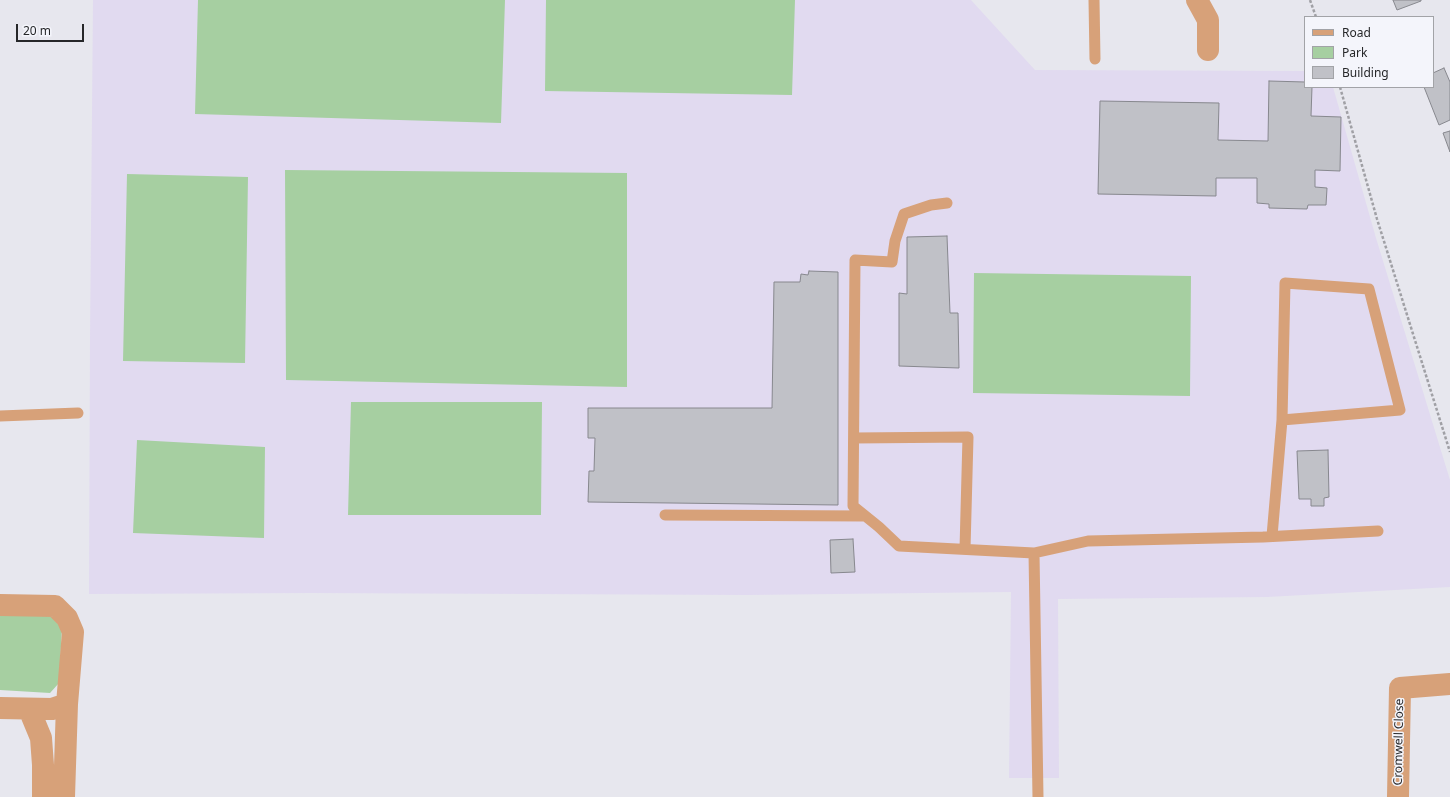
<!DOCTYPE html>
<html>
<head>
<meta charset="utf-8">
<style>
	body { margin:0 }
	#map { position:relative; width:1450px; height:797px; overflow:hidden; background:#e7e7ee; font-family:"Noto Sans",sans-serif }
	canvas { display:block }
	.legend { position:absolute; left:1304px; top:16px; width:130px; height:72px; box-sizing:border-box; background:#f4f5fb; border:1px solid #a2a3a7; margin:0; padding:5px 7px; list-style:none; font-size:12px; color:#262729 }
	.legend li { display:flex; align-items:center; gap:8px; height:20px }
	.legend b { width:20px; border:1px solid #a2a3a7 }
	.scale { position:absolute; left:16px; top:24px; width:68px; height:18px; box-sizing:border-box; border:2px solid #262729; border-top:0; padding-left:5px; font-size:12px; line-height:14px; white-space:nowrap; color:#262729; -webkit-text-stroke:3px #f4f5fb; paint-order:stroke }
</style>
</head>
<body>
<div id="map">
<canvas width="1450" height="797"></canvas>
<ul class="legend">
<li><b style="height:5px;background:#d7a179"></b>Road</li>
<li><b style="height:11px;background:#a6cfa1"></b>Park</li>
<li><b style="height:11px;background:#c0c1c7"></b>Building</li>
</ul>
<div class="scale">20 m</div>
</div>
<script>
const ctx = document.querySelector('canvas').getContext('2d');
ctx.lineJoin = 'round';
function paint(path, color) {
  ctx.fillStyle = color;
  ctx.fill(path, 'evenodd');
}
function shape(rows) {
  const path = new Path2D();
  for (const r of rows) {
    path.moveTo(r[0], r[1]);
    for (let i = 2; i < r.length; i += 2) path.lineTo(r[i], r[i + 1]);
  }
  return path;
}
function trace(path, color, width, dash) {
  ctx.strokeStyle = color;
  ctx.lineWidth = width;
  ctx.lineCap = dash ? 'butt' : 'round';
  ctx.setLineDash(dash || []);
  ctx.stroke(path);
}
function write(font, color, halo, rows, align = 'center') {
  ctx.font = font + ' "Noto Sans",sans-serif';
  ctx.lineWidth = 3;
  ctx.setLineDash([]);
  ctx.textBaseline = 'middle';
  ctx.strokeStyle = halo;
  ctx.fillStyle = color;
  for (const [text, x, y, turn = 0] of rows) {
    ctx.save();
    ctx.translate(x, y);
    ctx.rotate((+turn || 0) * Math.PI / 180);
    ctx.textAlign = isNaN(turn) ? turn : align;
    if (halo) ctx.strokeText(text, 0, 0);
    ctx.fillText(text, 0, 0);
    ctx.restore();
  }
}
const education = shape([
	[93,0,971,0,1035,70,1305,71,1305,87,1333,87,1376,238,1450,480,1450,587,1267,597,1058,599,1059,778,1009,778,1011,592,747,595,311,593,89,594,90,339]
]);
const green = shape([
	[198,0,505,0,501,123,195,114],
	[546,0,795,0,792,95,545,91],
	[285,170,627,173,627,387,286,380],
	[127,174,248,177,245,363,123,361],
	[974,273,1191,276,1190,396,973,393],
	[351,402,542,402,541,515,348,515],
	[137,440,265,447,264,538,133,533],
	[0,612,47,612,62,628,59,683,50,693,0,690]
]);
const building = shape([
	[1393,0,1421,0,1421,1,1397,10,1393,0],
	[1444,68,1450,82,1450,120,1439,125,1424,87,1433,87,1433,73,1444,68],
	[1269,81,1305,82,1305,87,1312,87,1311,116,1341,117,1340,171,1315,170,1315,187,1327,188,1326,205,1308,205,1307,209,1269,208,1269,204,1257,203,1257,178,1216,178,1216,196,1098,194,1100,101,1219,103,1218,140,1268,141,1269,81],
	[1450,131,1450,152,1443,133,1450,131],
	[947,236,950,313,958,313,959,368,899,366,899,293,907,294,907,237,947,236],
	[809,271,838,272,838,505,588,502,589,471,594,471,595,438,588,438,588,408,772,408,774,282,800,282,801,274,808,275,809,271],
	[1328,450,1329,497,1324,498,1324,506,1311,506,1311,499,1299,499,1297,451,1328,450],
	[853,539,855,572,831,573,830,540,853,539]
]);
const path = shape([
	[1310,0,1316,17],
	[1340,87,1377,219,1450,452]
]);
const lane = shape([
	[1094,0,1095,59],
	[947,203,931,205,904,214,895,241,892,262,855,260,853,506,879,527,899,546,1034,553,1088,541,1263,537,1378,531],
	[0,416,78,413],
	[854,438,968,437,965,549],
	[665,515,865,516],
	[1272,536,1282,420,1285,283,1369,289,1400,410,1282,420],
	[1034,553,1038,797]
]);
const street = shape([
	[1197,0,1208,20,1208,50],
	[0,605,55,606,67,618,73,632,67,704,64,797],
	[0,708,52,709,67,704],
	[29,709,41,738,43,765,43,797],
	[1398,797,1400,688,1450,684]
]);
const streetNames = [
	["Cromwell Close",1399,742,-89]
];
paint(education, '#e1daf0');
paint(green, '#a6cfa1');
paint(building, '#c0c1c7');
trace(building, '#87888e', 1);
trace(path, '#a0a0a5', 2.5, [3, 2]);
trace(lane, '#d7a179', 11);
trace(street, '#d7a179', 22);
write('12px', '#262729', '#f4f5fb', streetNames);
</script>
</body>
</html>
